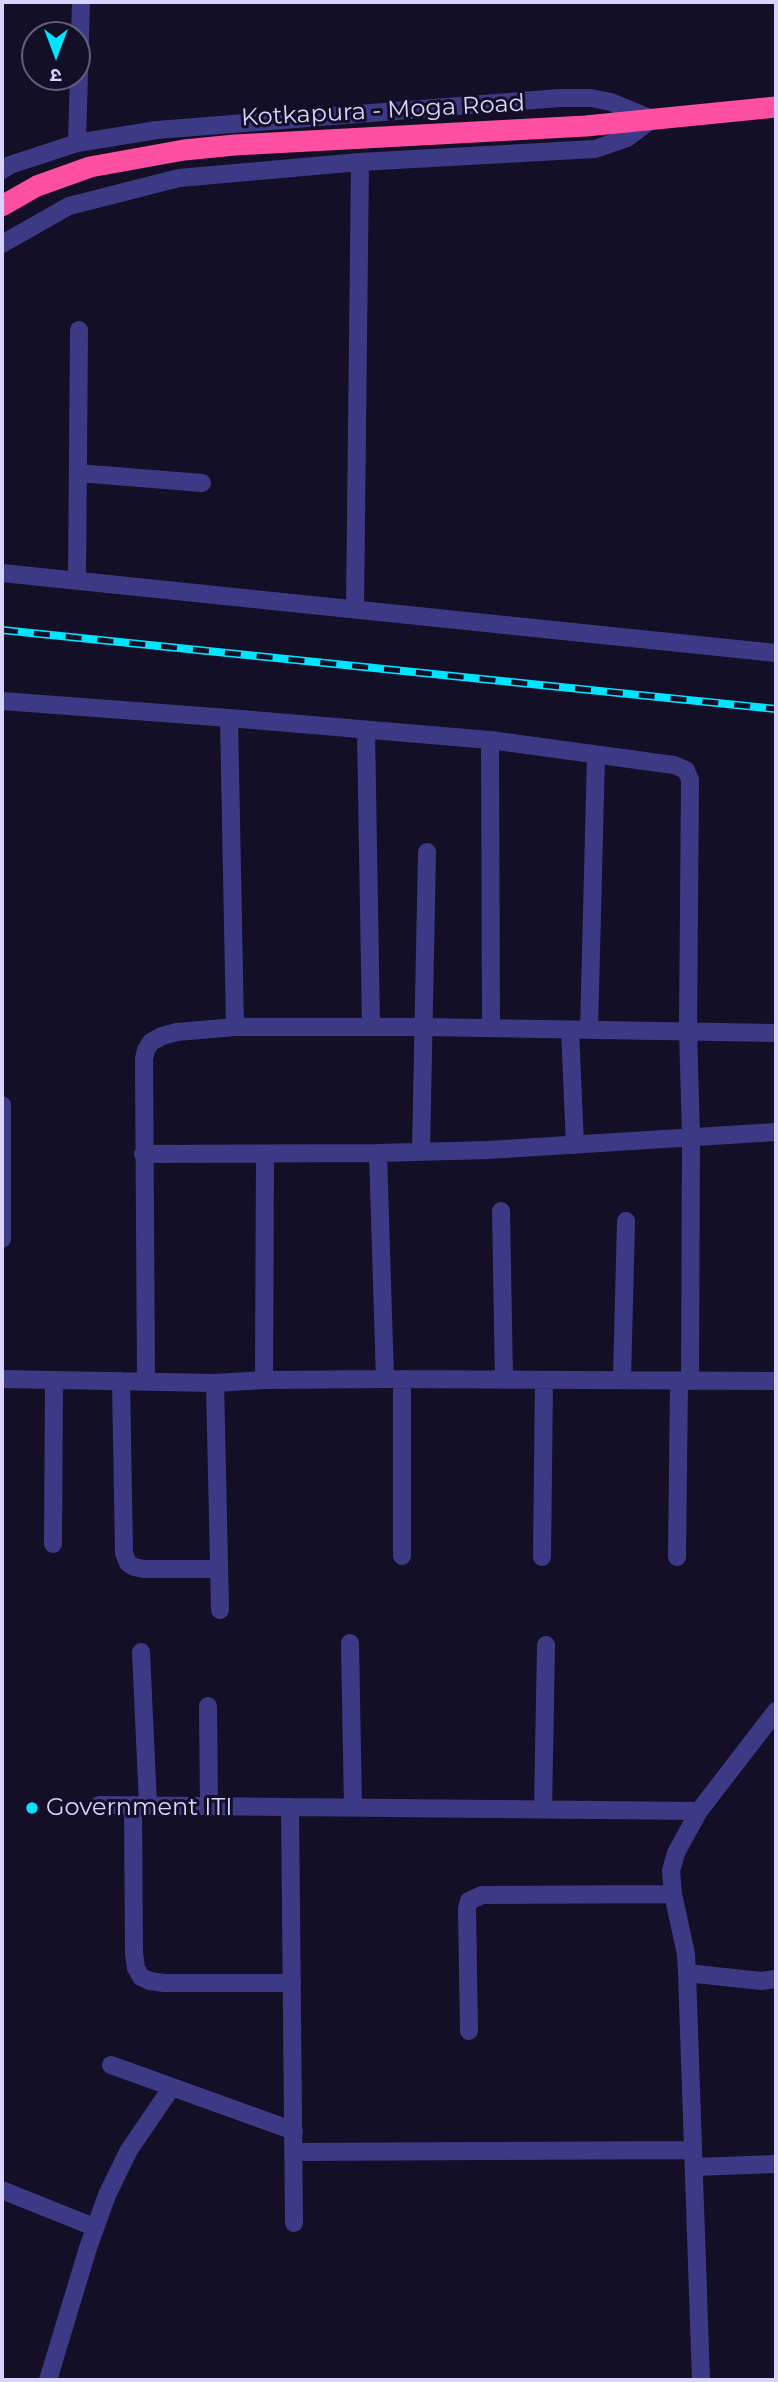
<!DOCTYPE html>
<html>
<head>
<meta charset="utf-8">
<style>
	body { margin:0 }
	#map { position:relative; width:778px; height:2382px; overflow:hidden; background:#130f26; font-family:Montserrat,"Noto Sans Devanagari",sans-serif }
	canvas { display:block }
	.frame { position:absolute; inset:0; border:4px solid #d9d4ff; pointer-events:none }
	.north { position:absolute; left:21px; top:21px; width:70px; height:70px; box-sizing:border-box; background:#130f26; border:2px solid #625e7d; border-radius:50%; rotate:180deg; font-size:19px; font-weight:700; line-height:28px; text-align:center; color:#d9d4ff }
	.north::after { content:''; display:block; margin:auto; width:24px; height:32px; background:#00e5ff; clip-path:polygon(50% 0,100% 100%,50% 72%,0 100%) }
</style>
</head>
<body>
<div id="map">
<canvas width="778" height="2382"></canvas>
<div class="frame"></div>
<div class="north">उ</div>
</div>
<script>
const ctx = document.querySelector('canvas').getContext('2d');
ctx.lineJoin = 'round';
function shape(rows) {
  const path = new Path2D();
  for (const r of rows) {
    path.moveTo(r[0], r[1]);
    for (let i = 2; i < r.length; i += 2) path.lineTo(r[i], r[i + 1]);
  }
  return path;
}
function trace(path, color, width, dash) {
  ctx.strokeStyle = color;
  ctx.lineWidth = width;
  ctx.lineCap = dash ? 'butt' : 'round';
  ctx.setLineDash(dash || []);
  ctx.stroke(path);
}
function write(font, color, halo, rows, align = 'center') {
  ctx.font = font + ' Montserrat,sans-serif';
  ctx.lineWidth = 6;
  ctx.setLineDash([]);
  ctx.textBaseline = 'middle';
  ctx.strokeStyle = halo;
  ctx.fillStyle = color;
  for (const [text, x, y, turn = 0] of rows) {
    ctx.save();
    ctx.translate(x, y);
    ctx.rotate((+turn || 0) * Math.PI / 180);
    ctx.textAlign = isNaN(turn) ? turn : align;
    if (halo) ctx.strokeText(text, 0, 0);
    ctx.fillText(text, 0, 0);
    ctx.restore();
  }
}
const minor = shape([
	[77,143,81,2],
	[2,170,10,165,77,143,157,130,559,98,591,98,611,102,652,119],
	[2,244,69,206,179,178,360,162,595,149,627,138,652,119],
	[78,473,202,483],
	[2,573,776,653],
	[77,580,79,330],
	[355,608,360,162],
	[2,701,229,718,490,740,674,765,686,770,690,780,688,1031,691,1136,690,1381],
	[229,718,235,1027],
	[366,730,371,1027],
	[490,740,491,1028],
	[570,1030,575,1145],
	[589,1030,596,756],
	[421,1152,427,852],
	[378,1153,385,1379],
	[143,1154,378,1153,488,1150,776,1132],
	[501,1211,504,1380],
	[2,1239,2,1105],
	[2,1379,215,1383,264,1380,385,1379,776,1381],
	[402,1379,402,1556],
	[622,1379,626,1221],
	[264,1380,265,1154],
	[121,1381,124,1553,128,1563,134,1567,144,1569,219,1569],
	[146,1381,144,1059,146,1050,151,1042,162,1036,177,1032,235,1027,424,1027,776,1033],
	[215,1383,220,1610],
	[53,1544,54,1380],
	[542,1557,544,1380],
	[677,1557,679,1381],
	[350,1643,353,1807],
	[141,1652,148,1805],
	[208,1706,209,1806],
	[99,1805,290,1807,294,2223],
	[133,1805,134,1953,136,1968,141,1977,150,1981,164,1983,292,1983],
	[290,1807,699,1811],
	[543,1809,546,1645],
	[687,1973,761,1981,776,1979],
	[469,2031,467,1909,469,1901,482,1895,673,1894],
	[111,2065,294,2131],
	[294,2152,693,2150],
	[694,2167,776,2164],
	[2,2190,94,2227],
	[48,2380,88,2248,107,2195,129,2150,172,2087],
	[701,2380,687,1973,686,1954,673,1894,671,1871,676,1853,699,1811,776,1711]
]);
const highway = shape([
	[2,206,37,186,90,167,184,150,235,145,586,126,776,107]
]);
const rail = shape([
	[2,630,776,709]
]);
const markers = [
	[32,1808,7,"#00e5ff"]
];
const streetNames = [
	["Kotkapura - Moga Road",383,111,-3]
];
const poiNames = [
	["Government ITI",46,1808]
];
trace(minor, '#3d3a85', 18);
trace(highway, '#ff4fa3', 21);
trace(rail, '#00e5ff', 8);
trace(rail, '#130f26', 5, [16]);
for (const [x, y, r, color] of markers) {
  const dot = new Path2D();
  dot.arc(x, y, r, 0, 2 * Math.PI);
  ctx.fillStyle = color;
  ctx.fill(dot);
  trace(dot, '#130f26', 2.5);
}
write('24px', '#d9d4ff', '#130f26', streetNames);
write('24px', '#d9d4ff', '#130f26', poiNames, 'left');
</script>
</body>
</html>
